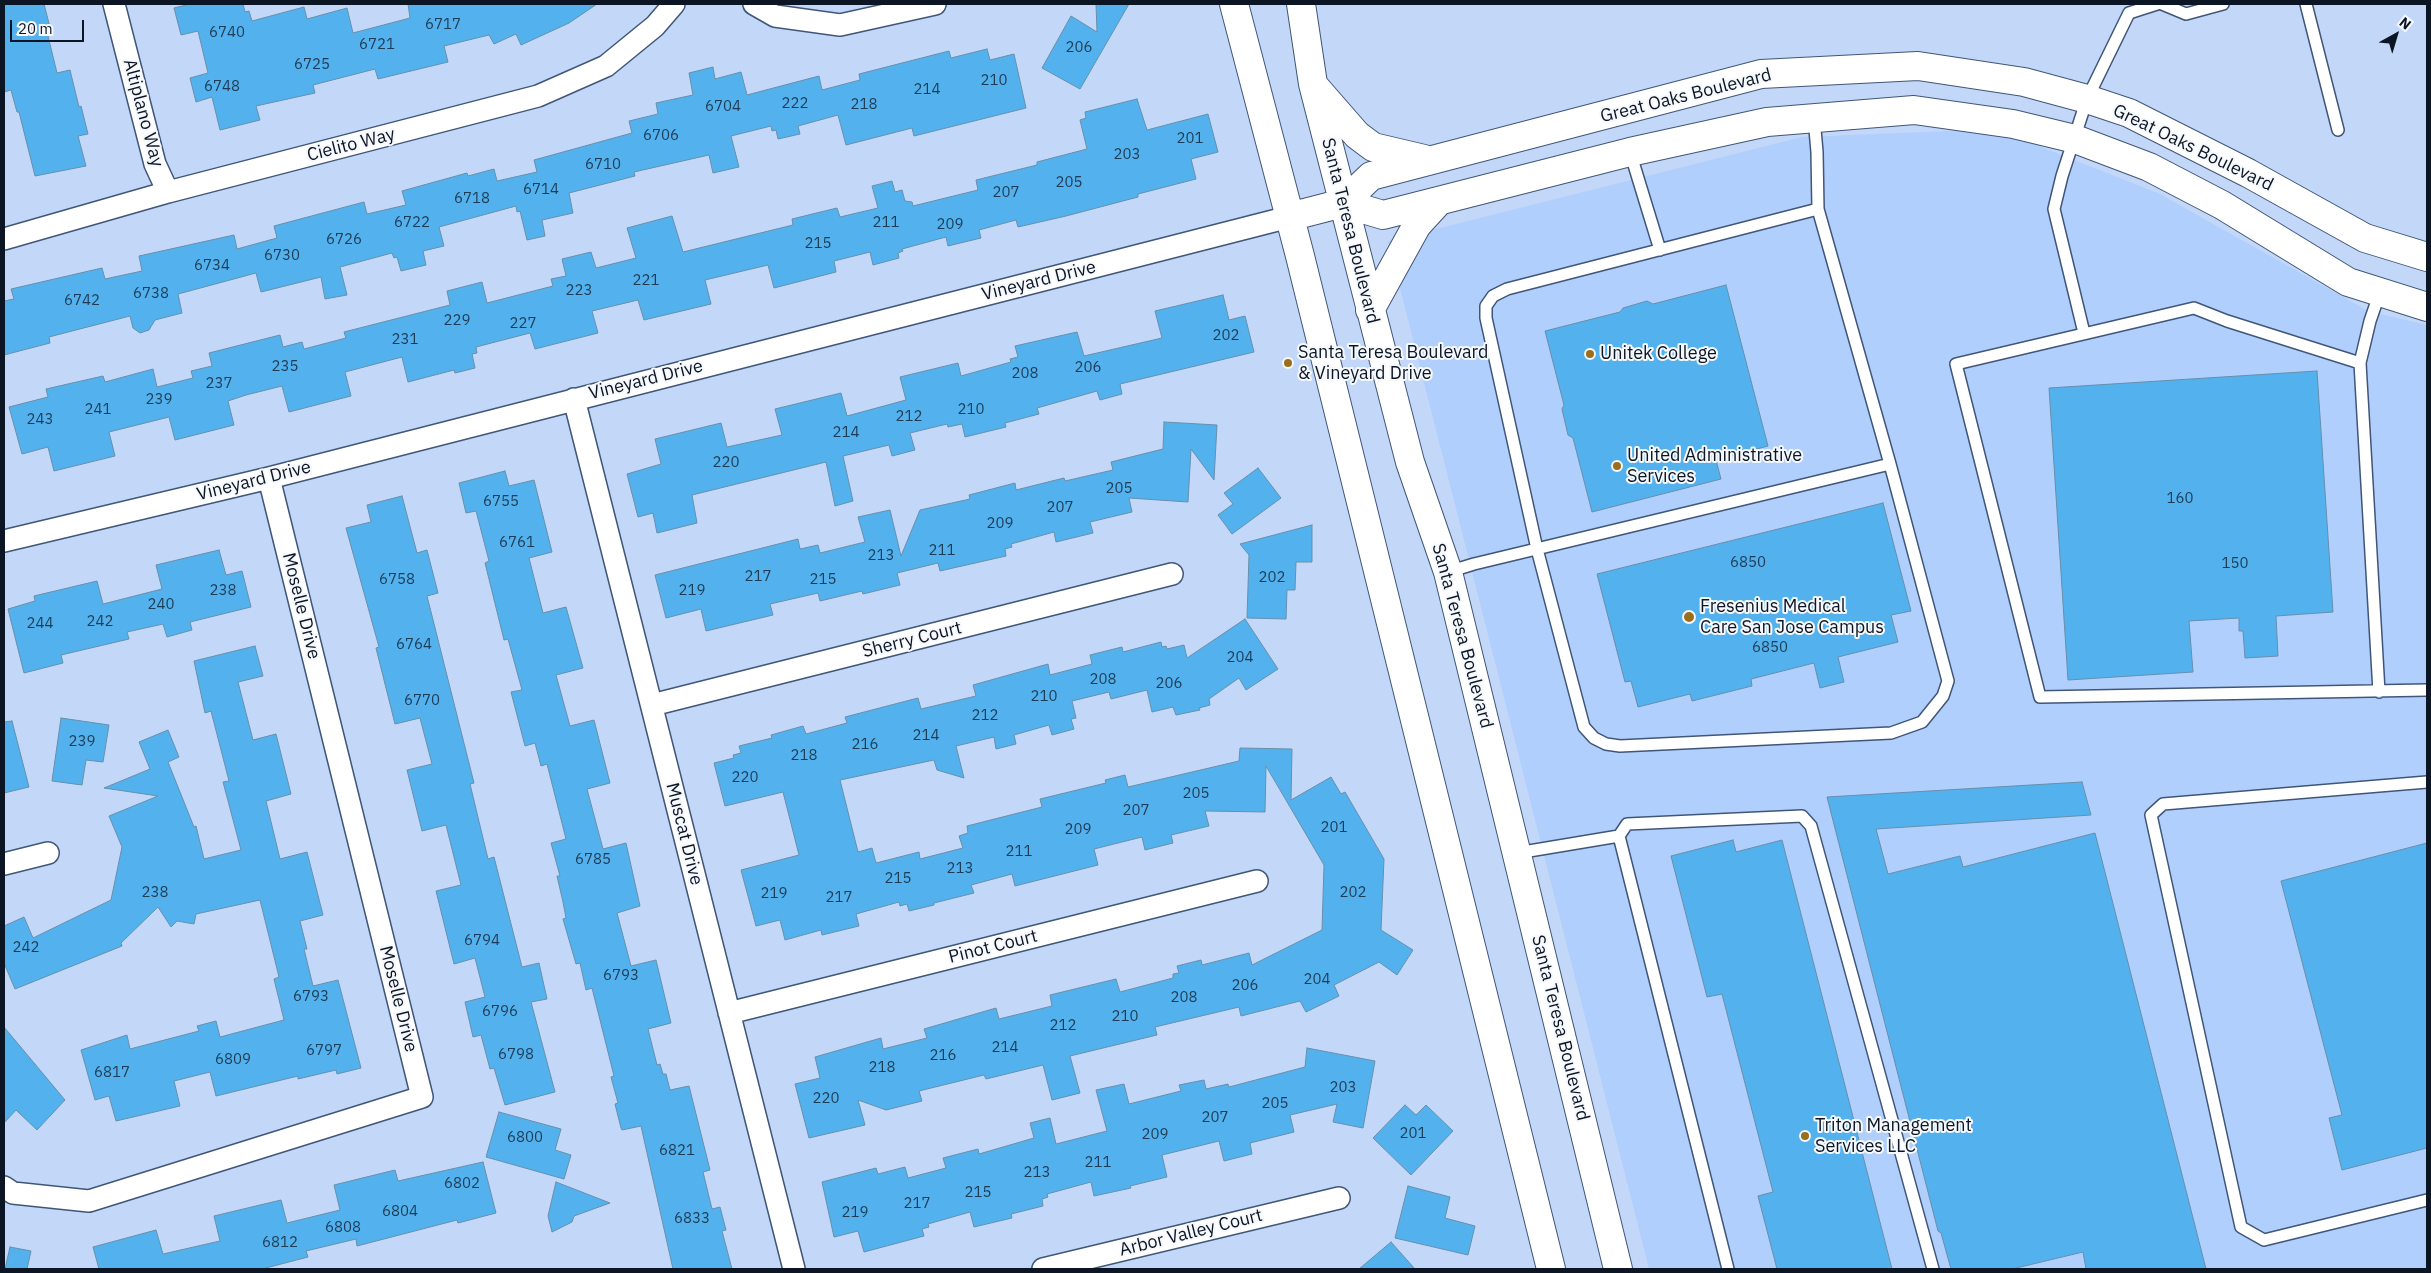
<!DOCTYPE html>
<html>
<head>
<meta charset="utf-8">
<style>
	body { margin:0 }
	#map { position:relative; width:2431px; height:1273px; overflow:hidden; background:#c3d8f8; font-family:"IBM Plex Sans",sans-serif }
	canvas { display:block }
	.frame { position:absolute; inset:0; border:5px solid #0c1523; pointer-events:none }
	.north { position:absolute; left:2371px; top:10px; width:50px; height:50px; -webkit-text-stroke:4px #f5f8fc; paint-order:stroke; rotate:39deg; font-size:14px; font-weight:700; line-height:20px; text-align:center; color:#0c1523 }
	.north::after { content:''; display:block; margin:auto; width:18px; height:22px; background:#0c1523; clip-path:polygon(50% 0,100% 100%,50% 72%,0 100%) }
	.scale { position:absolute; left:10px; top:20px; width:74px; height:22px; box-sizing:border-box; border:2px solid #0c1523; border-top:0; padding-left:6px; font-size:15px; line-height:18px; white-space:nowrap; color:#0c1523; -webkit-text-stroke:4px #f5f8fc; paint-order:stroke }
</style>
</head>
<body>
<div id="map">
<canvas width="2431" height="1273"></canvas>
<div class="frame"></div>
<div class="north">N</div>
<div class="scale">20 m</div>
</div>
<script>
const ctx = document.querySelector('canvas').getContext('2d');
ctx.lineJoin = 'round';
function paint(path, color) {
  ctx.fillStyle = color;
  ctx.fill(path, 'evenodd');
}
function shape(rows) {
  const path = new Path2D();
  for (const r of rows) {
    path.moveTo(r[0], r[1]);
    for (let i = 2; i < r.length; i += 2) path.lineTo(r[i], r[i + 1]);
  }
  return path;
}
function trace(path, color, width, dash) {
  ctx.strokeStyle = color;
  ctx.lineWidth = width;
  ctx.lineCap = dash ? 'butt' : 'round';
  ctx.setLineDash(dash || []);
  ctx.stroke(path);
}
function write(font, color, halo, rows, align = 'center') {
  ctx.font = font + ' "IBM Plex Sans",sans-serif';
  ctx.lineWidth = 4;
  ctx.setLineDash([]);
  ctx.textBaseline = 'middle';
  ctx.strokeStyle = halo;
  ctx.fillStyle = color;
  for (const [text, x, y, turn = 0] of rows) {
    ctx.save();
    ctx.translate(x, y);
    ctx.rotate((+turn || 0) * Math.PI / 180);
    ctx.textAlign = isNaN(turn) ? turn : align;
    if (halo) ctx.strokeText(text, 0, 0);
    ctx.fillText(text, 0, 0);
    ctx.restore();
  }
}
const built = shape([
	[1996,129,2160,194,2368,311,2427,325,2427,1269,1649,1269,1388,241,1802,137]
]);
const building = shape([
	[4,4,44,4,52,35,48,36,57,73,70,70,79,107,81,106,88,134,78,136,86,166,35,176,19,112,17,112,11,90,4,92,4,4],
	[190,4,243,4,245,12,249,11,252,21,304,7,307,19,347,8,353,33,410,18,408,4,597,4,569,23,521,45,516,34,494,44,489,35,444,46,448,62,378,79,375,69,313,85,315,93,256,106,260,120,220,130,212,97,196,102,190,78,208,73,198,31,181,35,174,8,190,4],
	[1096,4,1129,4,1080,89,1042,68,1071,16,1097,32,1096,4],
	[987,49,990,60,1014,54,1026,108,914,136,912,128,846,145,838,115,798,126,800,134,778,139,776,130,772,131,771,126,731,136,739,167,713,173,709,155,634,172,635,176,569,193,573,213,542,220,545,236,527,240,520,211,517,212,516,206,439,227,444,246,423,251,426,265,401,271,397,257,394,258,392,253,340,267,347,295,325,299,321,277,261,292,256,273,178,294,182,313,155,320,149,330,140,333,133,328,130,316,49,337,50,343,4,355,4,301,14,299,11,289,102,268,105,279,142,271,139,256,234,235,237,249,277,238,274,226,364,202,367,214,406,205,402,191,467,173,468,176,494,169,497,181,537,172,534,160,632,133,629,121,658,114,656,103,693,95,689,73,713,67,715,79,741,72,747,95,819,76,822,90,860,80,859,74,949,51,951,58,987,49],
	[1137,99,1147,130,1208,114,1218,152,1191,159,1196,179,1138,194,1138,197,1066,216,1018,227,1016,220,979,230,981,238,948,246,946,237,902,249,903,251,898,253,899,258,873,265,870,252,834,261,836,272,774,288,768,265,705,280,711,304,644,320,638,300,592,311,598,333,535,349,530,333,476,347,477,353,472,354,475,368,455,373,454,370,408,382,402,357,345,372,351,396,289,412,282,386,246,395,228,401,234,425,175,440,169,417,109,432,115,456,54,471,48,447,22,454,9,407,48,397,46,389,103,376,105,382,153,369,157,387,193,378,191,371,212,366,209,353,280,335,283,347,302,342,304,349,346,338,344,332,450,305,447,291,482,282,487,303,553,286,551,279,566,276,562,259,591,252,596,268,636,258,627,228,672,216,683,252,793,225,792,219,837,208,840,217,878,208,872,186,892,181,895,192,902,190,905,201,912,202,913,206,978,190,976,180,1037,165,1037,162,1087,149,1080,120,1086,118,1085,112,1137,99],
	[1726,285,1768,446,1716,460,1721,479,1592,512,1573,438,1568,435,1562,409,1564,405,1545,331,1620,312,1623,308,1647,301,1653,304,1726,285],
	[1223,295,1229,320,1245,316,1254,352,1120,384,1122,394,1100,400,1097,391,1037,408,1039,414,1005,423,1006,427,965,437,962,424,948,427,947,424,910,433,915,450,892,456,889,445,843,456,853,501,835,506,826,462,692,495,697,523,657,533,653,513,638,517,627,474,661,464,655,439,721,423,727,447,782,435,775,409,841,393,847,416,906,400,900,377,958,363,961,376,1011,362,1010,359,1018,357,1015,346,1077,332,1084,356,1162,338,1155,311,1223,295],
	[2317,371,2333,612,2276,616,2278,656,2245,658,2243,631,2239,631,2239,618,2189,621,2193,672,2068,680,2049,388,2317,371],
	[1164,422,1217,425,1214,480,1191,449,1188,502,1129,498,1132,512,1090,522,1093,533,1056,542,1054,532,1011,544,1012,547,1005,549,1006,556,940,571,938,563,897,573,900,585,863,594,862,591,820,601,818,593,770,604,773,615,706,631,701,609,666,618,655,575,798,539,800,549,818,545,820,553,865,542,858,517,890,510,901,556,920,510,970,499,969,495,1015,483,1016,490,1064,478,1065,481,1113,470,1111,462,1163,449,1164,422],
	[1258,468,1281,498,1232,534,1218,515,1233,504,1224,493,1258,468],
	[505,471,509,486,534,480,552,552,529,558,543,613,566,607,583,668,556,675,570,726,594,720,610,783,587,789,603,849,626,843,640,906,617,913,631,966,656,960,671,1023,648,1029,657,1065,660,1064,663,1074,666,1074,670,1090,689,1086,710,1170,703,1172,712,1209,720,1207,726,1230,722,1231,732,1269,673,1269,641,1126,622,1130,621,1128,615,1104,618,1103,611,1077,614,1076,592,988,586,990,580,963,576,964,563,919,566,918,563,902,557,876,560,876,551,843,566,839,547,764,541,766,535,743,525,746,511,692,522,690,508,639,504,640,485,563,489,561,476,511,466,513,459,483,505,471],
	[402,496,417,553,427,550,438,593,427,596,474,783,470,784,488,859,494,857,522,967,539,963,547,999,531,1002,555,1092,505,1105,494,1068,490,1069,481,1035,473,1037,465,1002,485,997,475,958,454,964,436,891,461,885,446,825,422,831,407,770,432,764,420,718,395,724,376,648,379,647,346,528,371,522,367,505,402,496],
	[1883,503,1911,611,1891,615,1898,642,1838,657,1844,682,1820,688,1814,663,1751,679,1752,686,1692,701,1690,694,1638,707,1631,681,1625,682,1597,574,1883,503],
	[1312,525,1312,562,1296,562,1295,590,1287,590,1286,619,1247,618,1249,555,1240,544,1312,525],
	[219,550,226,575,242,571,251,607,190,622,192,630,167,637,163,624,127,632,129,639,61,655,63,663,24,673,8,609,35,601,34,596,97,581,103,604,162,589,156,565,219,550],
	[1245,619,1278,669,1246,690,1239,678,1209,699,1210,705,1199,708,1200,710,1176,715,1173,707,1152,712,1147,690,1111,699,1109,692,1072,701,1076,718,1071,719,1074,729,1052,735,1049,725,1014,735,1016,744,996,749,994,737,956,746,964,778,937,770,934,760,840,780,858,852,872,848,876,863,919,852,920,859,963,848,959,836,968,833,967,826,1042,807,1040,799,1106,783,1105,780,1125,775,1128,787,1239,761,1240,748,1292,749,1291,800,1331,777,1341,794,1345,792,1384,859,1381,930,1413,950,1397,975,1379,962,1334,985,1339,996,1306,1012,1300,1001,1241,1016,1239,1007,1155,1027,1157,1035,1070,1056,1080,1093,1052,1100,1043,1065,986,1079,984,1075,919,1091,922,1101,886,1110,858,1100,865,1125,809,1138,795,1084,820,1078,815,1057,881,1038,883,1049,927,1038,924,1029,996,1008,999,1019,1052,1006,1050,995,1116,979,1120,992,1173,978,1173,974,1179,973,1177,966,1201,960,1202,965,1249,953,1252,965,1322,930,1324,865,1266,766,1265,812,1205,811,1209,826,1171,835,1173,843,1145,850,1142,837,1094,849,1098,865,1015,886,1012,874,971,885,974,893,934,903,934,905,909,911,907,904,900,906,899,902,856,914,859,926,822,935,821,930,785,940,780,920,756,926,741,870,799,855,783,792,725,806,714,763,734,758,733,755,741,753,739,746,772,738,771,735,803,726,806,734,847,723,845,717,918,698,921,709,976,696,973,685,1048,664,1050,675,1092,664,1090,655,1122,647,1123,652,1161,642,1162,647,1166,646,1167,649,1184,645,1187,658,1245,619],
	[255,646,263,676,238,682,253,740,276,734,291,794,266,801,280,859,307,852,323,915,300,921,307,949,304,949,313,986,338,980,361,1068,337,1074,336,1070,298,1079,298,1076,216,1096,210,1072,174,1081,180,1106,116,1121,109,1096,95,1100,81,1050,127,1035,130,1049,199,1031,197,1026,216,1021,220,1037,284,1020,274,979,279,977,260,900,196,914,194,924,177,921,171,927,158,907,121,943,122,946,15,989,4,963,4,926,24,917,33,938,111,900,122,847,109,816,158,796,104,788,150,769,139,742,168,730,179,757,168,762,194,827,196,826,204,859,241,850,223,782,229,781,211,711,205,713,194,661,255,646],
	[61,718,109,725,103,762,86,760,82,785,52,781,61,718],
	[12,721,29,787,4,793,4,722,12,721],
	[2082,782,2091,815,1876,829,1888,874,1960,856,1963,867,2095,833,2206,1269,2086,1269,2083,1252,2012,1269,1951,1269,1941,1233,1938,1231,1827,797,2082,782],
	[1733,840,1736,852,1782,840,1892,1269,1777,1269,1758,1196,1773,1192,1722,994,1707,997,1671,856,1733,840],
	[2427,843,2427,1148,2342,1170,2329,1118,2342,1115,2281,881,2427,843],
	[4,1027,65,1100,37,1130,16,1110,4,1123,4,1027],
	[1307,1048,1375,1061,1363,1128,1333,1122,1337,1104,1290,1115,1294,1132,1250,1143,1252,1154,1224,1161,1219,1141,1162,1155,1167,1177,1130,1186,1131,1188,1094,1196,1091,1182,1047,1194,1048,1197,1042,1199,1043,1206,1011,1214,1012,1218,974,1227,970,1212,928,1224,929,1227,922,1229,924,1236,864,1252,858,1231,834,1237,822,1182,876,1168,878,1174,905,1167,908,1178,946,1168,943,1158,978,1149,979,1154,1034,1138,1030,1123,1050,1118,1056,1144,1107,1131,1096,1090,1124,1084,1129,1104,1181,1091,1179,1085,1204,1080,1206,1089,1228,1084,1229,1087,1305,1067,1307,1048],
	[1405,1105,1416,1115,1426,1105,1453,1131,1411,1175,1373,1138,1405,1105],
	[499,1112,561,1129,555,1150,571,1155,564,1179,486,1157,499,1112],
	[483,1162,496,1213,458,1223,457,1220,357,1246,356,1239,306,1251,308,1257,262,1269,99,1269,93,1247,156,1230,163,1254,220,1241,214,1216,281,1200,287,1223,340,1210,334,1185,395,1170,398,1181,483,1162],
	[556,1182,610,1203,574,1216,572,1222,552,1232,548,1216,556,1182],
	[1408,1186,1450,1197,1445,1218,1475,1226,1468,1255,1395,1238,1408,1186],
	[1391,1242,1415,1269,1359,1269,1391,1242],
	[10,1247,31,1251,27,1269,5,1269,10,1247]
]);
const service = shape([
	[2162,4,2186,14,2223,4],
	[2306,4,2338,130],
	[1814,118,1817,152,1818,209],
	[1630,152,1660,250],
	[1818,209,1890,464,1948,681,1943,696,1922,722,1891,733,1620,746,1606,744,1594,738,1584,727,1537,549,1486,318,1486,306,1493,296,1507,289,1818,209],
	[2084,333,2054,209,2062,176,2087,99,2129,13,2157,4],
	[2360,363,2227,321,2194,308,1956,364,2040,697,2427,690],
	[1448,572,1474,564,1890,464],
	[2379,692,2360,363,2370,321,2380,292],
	[2427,782,2163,804,2151,815,2241,1227,2264,1240,2427,1200],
	[1517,853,1619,836],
	[1728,1269,1619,836,1627,824,1802,816,1811,826,1933,1269]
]);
const minor = shape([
	[114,4,155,164,168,192],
	[754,4,775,16,840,25,935,4],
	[4,239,168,192,538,96,606,66,655,26,674,4],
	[574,399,794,1269],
	[4,541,269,478,1289,217],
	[652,705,1172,574],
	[4,864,48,853],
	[729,1013,1257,881],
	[4,1187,13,1193,89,1201,422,1097,269,478],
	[1043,1269,1339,1198]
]);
const secondary = shape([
	[1234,4,1300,256,1551,1269],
	[1301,4,1313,84,1410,462,1448,572,1618,1269],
	[1316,88,1357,135,1373,147,1424,159],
	[1343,203,1371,176,1761,74,1918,66,2024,82,2087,99,2129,113,2248,173,2365,238,2427,257],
	[1289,217,1343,203,1383,215,1630,152,1767,122,1914,110,2013,124,2075,139,2149,167,2222,205,2348,282,2427,307],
	[1370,310,1417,225,1439,201]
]);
const markers = [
	[1590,354,5,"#996f1c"],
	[1288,363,5,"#996f1c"],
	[1617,466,5,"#996f1c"],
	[1689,617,6,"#996f1c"],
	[1805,1136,5,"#996f1c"]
];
const numberNames = [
	["6717",443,25],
	["6740",227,33],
	["6721",377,45],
	["206",1079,48],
	["6725",312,65],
	["210",994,81],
	["6748",222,87],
	["214",927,90],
	["222",795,104],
	["218",864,105],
	["6704",723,107],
	["6706",661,136],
	["201",1190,139],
	["203",1127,155],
	["6710",603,165],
	["205",1069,183],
	["6714",541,190],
	["207",1006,193],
	["6718",472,199],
	["6722",412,223],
	["211",886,223],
	["209",950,225],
	["6726",344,240],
	["215",818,244],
	["6730",282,256],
	["6734",212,266],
	["221",646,281],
	["223",579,291],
	["6738",151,294],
	["6742",82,301],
	["229",457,321],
	["227",523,324],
	["202",1226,336],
	["231",405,340],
	["235",285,367],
	["206",1088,368],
	["208",1025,374],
	["237",219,384],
	["239",159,400],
	["241",98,410],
	["210",971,410],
	["212",909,417],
	["243",40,420],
	["214",846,433],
	["220",726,463],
	["205",1119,489],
	["160",2180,499],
	["6755",501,502],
	["207",1060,508],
	["209",1000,524],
	["6761",517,543],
	["211",942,551],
	["213",881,556],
	["6850",1748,563],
	["150",2235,564],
	["217",758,577],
	["202",1272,578],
	["6758",397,580],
	["215",823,580],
	["238",223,591],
	["219",692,591],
	["240",161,605],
	["242",100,622],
	["244",40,624],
	["6764",414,645],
	["6850",1770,648],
	["204",1240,658],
	["208",1103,680],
	["206",1169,684],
	["210",1044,697],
	["6770",422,701],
	["212",985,716],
	["214",926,736],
	["239",82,742],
	["216",865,745],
	["218",804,756],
	["220",745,778],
	["205",1196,794],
	["207",1136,811],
	["201",1334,828],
	["209",1078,830],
	["211",1019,852],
	["6785",593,860],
	["213",960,869],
	["215",898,879],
	["238",155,893],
	["202",1353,893],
	["219",774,894],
	["217",839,898],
	["6794",482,941],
	["242",26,948],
	["6793",621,976],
	["204",1317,980],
	["206",1245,986],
	["6793",311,997],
	["208",1184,998],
	["6796",500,1012],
	["210",1125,1017],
	["212",1063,1026],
	["214",1005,1048],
	["6797",324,1051],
	["6798",516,1055],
	["216",943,1056],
	["6809",233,1060],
	["218",882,1068],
	["6817",112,1073],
	["203",1343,1088],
	["220",826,1099],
	["205",1275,1104],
	["207",1215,1118],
	["201",1413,1134],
	["209",1155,1135],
	["6800",525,1138],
	["6821",677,1151],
	["211",1098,1163],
	["213",1037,1173],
	["6802",462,1184],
	["215",978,1193],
	["217",917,1204],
	["6804",400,1212],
	["219",855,1213],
	["6833",692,1219],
	["6808",343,1228],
	["6812",280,1243]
];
const streetNames = [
	["Great Oaks Boulevard",1686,96,-14],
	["Altiplano Way",143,113,75],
	["Cielito Way",351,145,-14],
	["Great Oaks Boulevard",2193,148,26],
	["Santa Teresa Boulevard",1350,231,76],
	["Vineyard Drive",1039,281,-14],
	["Vineyard Drive",646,380,-14],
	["Vineyard Drive",254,481,-14],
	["Moselle Drive",301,606,76],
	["Santa Teresa Boulevard",1462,636,75],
	["Sherry Court",912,640,-14],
	["Muscat Drive",684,834,76],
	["Pinot Court",993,947,-14],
	["Moselle Drive",398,999,76],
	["Santa Teresa Boulevard",1560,1028,76],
	["Arbor Valley Court",1191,1233,-14]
];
const poiNames = [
	["Santa Teresa Boulevard",1298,353],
	["& Vineyard Drive",1298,374],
	["Unitek College",1600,354],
	["United Administrative",1627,456],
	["Services",1627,477],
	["Fresenius Medical",1700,607],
	["Care San Jose Campus",1700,628],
	["Triton Management",1815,1126],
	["Services LLC",1815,1147]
];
paint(built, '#b1cffd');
paint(building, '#53b2ee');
trace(building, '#668fac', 1);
trace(service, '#405678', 14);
trace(minor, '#405678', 24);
trace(secondary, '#405678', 30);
trace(service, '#fff', 11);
trace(minor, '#fff', 21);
trace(secondary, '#fff', 28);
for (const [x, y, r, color] of markers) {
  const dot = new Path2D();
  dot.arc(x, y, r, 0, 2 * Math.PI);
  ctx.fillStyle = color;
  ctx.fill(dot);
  trace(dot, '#f5f8fc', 2);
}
write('15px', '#1e3c56', null, numberNames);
write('18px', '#0c1523', '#f5f8fc', streetNames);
write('18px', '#0c1523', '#f5f8fc', poiNames, 'left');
</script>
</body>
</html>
